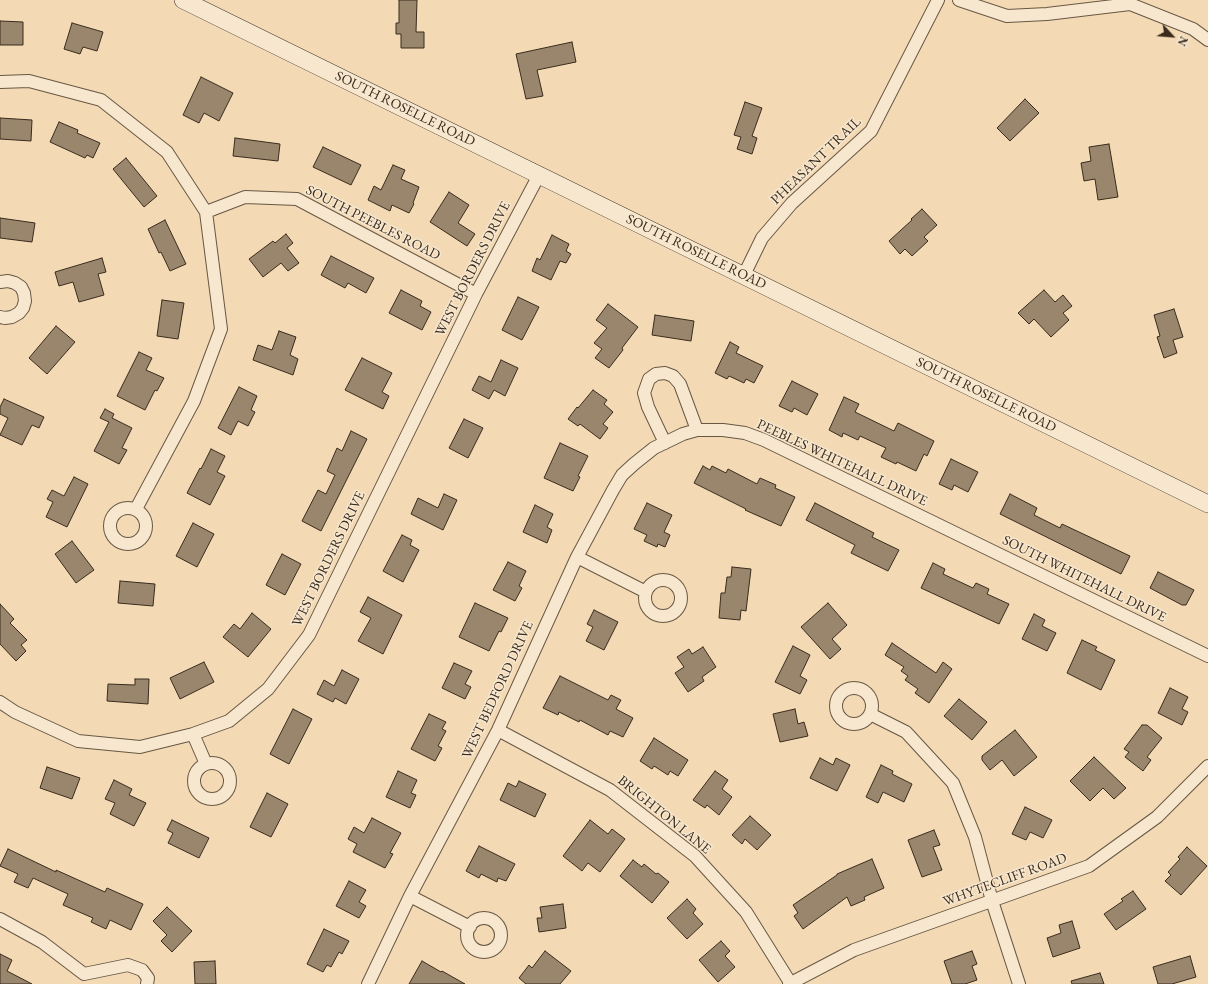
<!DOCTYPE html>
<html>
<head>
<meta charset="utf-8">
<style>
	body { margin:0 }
	#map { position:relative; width:1208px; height:984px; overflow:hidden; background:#f3dab5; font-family:"EB Garamond",serif }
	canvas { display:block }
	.north { position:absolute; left:1152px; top:16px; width:40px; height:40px; -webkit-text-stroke:3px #f7e7cf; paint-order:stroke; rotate:116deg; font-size:11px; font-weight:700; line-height:16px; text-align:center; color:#392b1d }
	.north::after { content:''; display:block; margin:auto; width:14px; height:18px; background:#392b1d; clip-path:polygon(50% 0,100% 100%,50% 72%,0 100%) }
</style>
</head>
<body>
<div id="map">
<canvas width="1208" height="984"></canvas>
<div class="north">N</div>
</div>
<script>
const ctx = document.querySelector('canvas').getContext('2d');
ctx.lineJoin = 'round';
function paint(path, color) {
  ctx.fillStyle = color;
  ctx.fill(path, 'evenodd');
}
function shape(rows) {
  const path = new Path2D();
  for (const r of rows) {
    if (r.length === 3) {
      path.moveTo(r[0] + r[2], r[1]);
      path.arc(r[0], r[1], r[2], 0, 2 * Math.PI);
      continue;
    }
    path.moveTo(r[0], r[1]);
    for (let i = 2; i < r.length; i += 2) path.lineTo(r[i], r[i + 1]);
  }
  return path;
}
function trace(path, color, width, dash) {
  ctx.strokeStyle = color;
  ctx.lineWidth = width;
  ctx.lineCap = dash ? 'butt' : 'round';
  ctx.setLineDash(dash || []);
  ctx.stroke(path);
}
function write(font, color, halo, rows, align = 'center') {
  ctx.font = font + ' "EB Garamond",serif';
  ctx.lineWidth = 3;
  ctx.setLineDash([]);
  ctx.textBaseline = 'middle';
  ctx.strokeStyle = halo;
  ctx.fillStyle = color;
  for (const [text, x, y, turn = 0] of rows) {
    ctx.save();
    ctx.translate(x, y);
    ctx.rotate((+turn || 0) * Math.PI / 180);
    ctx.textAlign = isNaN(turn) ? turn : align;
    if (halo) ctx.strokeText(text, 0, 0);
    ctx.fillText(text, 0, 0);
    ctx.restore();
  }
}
const building = shape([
	[399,0,417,0,416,32,424,32,424,48,401,48,401,34,396,34,396,23,399,23,399,0],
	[0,21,23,22,23,45,0,45,0,21],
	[72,23,103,32,97,51,83,47,80,54,64,49,72,23],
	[572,42,576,62,537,70,543,96,526,99,516,54,572,42],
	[201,77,233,93,219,121,204,113,199,123,183,115,201,77],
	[1025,99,1039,113,1010,141,997,128,1025,99],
	[745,102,762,108,752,136,757,138,752,154,737,149,741,137,734,135,745,102],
	[0,118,32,120,31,141,0,139,0,118],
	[59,122,78,130,77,133,100,143,93,158,87,155,85,158,50,142,59,122],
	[235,138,280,144,278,161,233,156,235,138],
	[1109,144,1118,197,1098,200,1095,179,1084,181,1081,163,1091,161,1089,147,1109,144],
	[323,147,361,165,351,185,313,167,323,147],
	[126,158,157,196,144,207,113,169,126,158],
	[393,165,405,170,401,179,419,187,413,203,414,204,409,213,392,205,390,211,368,200,374,186,381,190,393,165],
	[449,192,469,205,458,223,475,234,467,246,430,222,449,192],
	[922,209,937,225,924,237,928,241,912,256,905,249,900,254,889,241,912,220,911,219,922,209],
	[0,218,35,223,32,242,0,238,0,218],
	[165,220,186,264,170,271,161,252,159,253,148,229,165,220],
	[286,234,293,243,287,248,299,263,288,271,281,263,263,277,249,259,273,241,275,243,286,234],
	[552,235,569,244,566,251,571,254,566,263,560,261,551,280,532,271,537,258,540,260,552,235],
	[331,256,374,278,366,293,348,283,345,288,321,275,331,256],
	[102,258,106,272,98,274,104,295,79,302,73,282,59,286,55,272,102,258],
	[401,290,422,301,420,306,431,312,422,330,389,313,401,290],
	[1044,290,1055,302,1063,295,1072,306,1063,313,1069,320,1051,337,1034,319,1029,324,1018,313,1044,290],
	[518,297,539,307,522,340,502,330,518,297],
	[162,300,184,303,178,339,157,336,162,300],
	[608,304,638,327,622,348,623,350,609,368,595,358,602,349,594,343,607,328,596,320,608,304],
	[1174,309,1183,337,1173,340,1177,353,1164,358,1157,337,1160,336,1154,315,1174,309],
	[655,315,694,321,691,341,652,335,655,315],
	[56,326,75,342,47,374,29,358,56,326],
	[279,331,296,337,290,355,298,359,293,375,253,360,258,345,272,350,279,331],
	[730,342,739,347,736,353,763,366,754,383,746,379,744,383,729,376,727,379,715,373,730,342],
	[139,352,152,358,146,370,164,378,157,391,155,390,145,410,117,396,139,352],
	[362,358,392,373,382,392,389,396,383,409,345,390,362,358],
	[501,360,518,368,505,396,494,390,489,399,472,390,479,376,491,382,501,360],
	[792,381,818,394,807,415,794,408,792,412,779,406,792,381],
	[239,387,257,396,251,410,255,412,248,426,238,421,231,435,218,428,239,387],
	[593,390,607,400,604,404,613,412,603,424,608,428,600,439,580,424,578,426,568,419,577,407,578,408,593,390],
	[844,397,859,404,855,412,894,431,898,423,934,441,927,456,924,454,916,471,897,462,896,464,881,457,886,448,860,436,858,440,843,433,842,437,829,430,844,397],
	[4,399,44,417,39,428,32,425,22,445,0,435,8,418,0,414,0,407,4,399],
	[105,409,114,414,112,418,132,428,122,448,127,450,119,464,94,451,109,422,100,418,105,409],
	[464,419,483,428,468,458,449,448,464,419],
	[351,431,367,439,321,531,302,521,318,490,326,494,335,475,327,471,337,448,342,451,351,431],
	[560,443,588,456,578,476,580,477,573,491,544,478,560,443],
	[211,449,225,456,217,472,225,476,210,505,187,493,200,468,201,469,211,449],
	[951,459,978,472,968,492,954,485,952,490,939,484,951,459],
	[703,466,710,470,712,466,726,473,728,469,757,484,760,478,776,485,775,488,795,497,781,526,745,510,746,509,694,483,703,466],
	[74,477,88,484,67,527,46,517,53,502,47,499,52,490,64,496,74,477],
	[444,494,457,500,443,530,411,514,418,498,438,508,444,494],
	[1010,494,1037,508,1034,515,1060,528,1062,524,1130,556,1121,574,1000,514,1010,494],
	[647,503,672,515,664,532,670,535,665,547,658,544,657,547,644,541,647,535,634,529,647,503],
	[815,503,874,533,872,537,899,550,888,571,851,553,855,545,806,520,815,503],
	[535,505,553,514,547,527,552,530,547,543,523,532,535,505],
	[193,523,214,534,197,567,176,556,193,523],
	[402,535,412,540,410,545,419,550,403,582,383,571,402,535],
	[72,541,94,570,76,583,55,554,72,541],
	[282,554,301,564,285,595,266,585,282,554],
	[508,562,526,571,519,586,522,588,515,601,493,590,508,562],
	[933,563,945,569,943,574,973,588,976,583,989,589,987,594,1009,604,999,624,921,588,933,563],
	[732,567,751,569,746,611,741,610,740,620,719,618,721,593,725,593,727,577,731,577,732,567],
	[1158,572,1194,590,1186,605,1182,605,1150,588,1158,572],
	[120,581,155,584,153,606,118,603,120,581],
	[368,597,402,615,383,654,358,641,371,618,360,612,368,597],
	[475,603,508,618,501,632,499,631,489,651,459,637,475,603],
	[828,603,847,625,832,639,841,649,830,659,801,627,828,603],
	[0,604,14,619,10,623,27,640,21,645,26,651,16,661,0,644,0,604],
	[594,610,618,622,604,650,586,641,593,627,587,624,594,610],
	[252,613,271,629,248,657,223,637,234,624,240,629,252,613],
	[1034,614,1045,620,1042,626,1056,633,1047,651,1022,639,1034,614],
	[1082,640,1097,647,1095,650,1115,660,1101,690,1067,673,1082,640],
	[892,643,936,673,943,662,952,669,929,703,915,693,918,689,905,680,908,676,901,671,904,667,885,655,892,643],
	[793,646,810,655,800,676,807,680,800,694,775,682,793,646],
	[703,647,716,667,702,677,704,681,688,692,675,673,684,667,677,657,689,649,692,654,703,647],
	[204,662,214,682,180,699,170,678,204,662],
	[454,663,472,671,465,684,471,687,465,699,442,688,454,663],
	[342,670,359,679,346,704,335,698,333,702,317,694,324,680,334,686,342,670],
	[560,676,608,700,611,695,621,700,616,709,633,718,623,737,610,731,608,735,580,720,579,722,559,712,558,715,543,708,560,676],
	[135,679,149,679,148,704,107,701,108,684,135,685,135,679],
	[1170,688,1188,697,1182,709,1188,712,1182,725,1158,713,1170,688],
	[959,699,987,722,972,740,944,716,959,699],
	[293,709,312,719,289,764,270,754,293,709],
	[795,709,798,724,804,722,808,736,780,742,773,714,795,709],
	[429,714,446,722,442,729,446,731,438,746,442,748,435,761,411,749,429,714],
	[1142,725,1147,725,1162,738,1147,757,1151,760,1143,771,1125,757,1129,752,1124,749,1142,725],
	[1015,730,1037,757,1014,776,1002,760,990,770,982,760,982,756,1015,730],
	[654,738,688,760,678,776,670,771,668,775,654,766,652,769,640,761,654,738],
	[1094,757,1126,788,1114,799,1103,788,1090,801,1070,781,1094,757],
	[820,758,833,765,836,758,850,765,837,791,810,778,820,758],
	[881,765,893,771,892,774,912,784,904,802,883,792,878,803,866,797,881,765],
	[47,767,80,778,72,799,40,788,47,767],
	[398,771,417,780,411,793,416,795,410,808,386,797,398,771],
	[715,771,728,780,722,789,732,797,719,815,707,805,705,808,693,800,715,771],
	[114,780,132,789,129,795,146,803,134,826,110,814,115,803,105,799,114,780],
	[519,781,546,794,535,817,500,800,508,783,516,787,519,781],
	[267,793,288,804,271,837,250,827,267,793],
	[1025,807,1052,820,1043,838,1030,832,1026,840,1012,834,1025,807],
	[750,816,771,835,757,850,745,839,742,844,732,835,750,816],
	[372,818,401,833,390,853,393,854,385,868,353,852,357,844,348,839,354,827,364,833,372,818],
	[172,820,209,838,199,858,168,843,173,833,167,830,172,820],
	[590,820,608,834,612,829,625,839,600,872,588,863,582,871,563,856,590,820],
	[934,830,940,845,933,847,942,870,922,877,908,840,934,830],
	[479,846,515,864,506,881,498,878,497,882,481,874,479,878,466,871,479,846],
	[1187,847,1207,866,1181,895,1165,881,1171,875,1168,872,1180,859,1178,857,1187,847],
	[8,849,56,872,56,870,105,892,107,888,143,904,131,930,110,920,106,929,91,922,93,918,63,905,68,894,33,878,28,888,14,882,18,874,0,866,8,849],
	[872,859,884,888,864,897,865,900,851,906,847,897,803,929,794,916,798,913,793,905,837,875,837,874,872,859],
	[633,860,642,867,644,864,656,874,658,873,669,882,652,903,620,876,633,860],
	[349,881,366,890,359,902,366,906,359,918,336,906,349,881],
	[1133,891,1146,909,1116,930,1104,914,1123,901,1121,899,1133,891],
	[687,899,696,909,693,913,703,924,687,939,667,918,687,899],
	[563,904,566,928,539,932,537,918,542,918,540,907,563,904],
	[167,907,192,931,172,952,161,941,167,935,153,921,167,907],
	[1072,921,1080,948,1053,957,1047,938,1061,933,1059,925,1072,921],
	[324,929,349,941,342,954,339,952,331,967,327,965,323,972,307,964,324,929],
	[721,941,730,951,725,956,735,967,718,982,699,960,721,941],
	[545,951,571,971,560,984,526,984,519,978,529,965,532,968,545,951],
	[972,951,977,964,972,966,977,980,965,984,952,984,944,961,972,951],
	[0,954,12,960,7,971,32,984,0,984,0,954],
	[1190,956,1196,977,1172,984,1158,984,1153,967,1190,956],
	[215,961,216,984,195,984,194,962,215,961],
	[422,961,441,972,442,971,465,984,409,984,422,961],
	[1100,973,1104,984,1072,984,1071,981,1100,973]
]);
const minor = shape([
	[959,0,1007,16,1047,14,1130,4,1193,29,1208,40],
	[0,82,29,81,101,100,167,152,206,212,221,329,194,401,136,509],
	[206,212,245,197,297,199,476,294],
	[744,275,762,238,792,203,871,131,938,0],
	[0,282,8,281,15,283,21,287,24,293,25,301,23,308,19,313,12,317,5,318,0,317],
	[665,443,648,407,644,393,649,379,656,374,665,373,673,376,680,384,697,430],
	[128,526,18],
	[577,557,646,592],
	[663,598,18],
	[854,706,18],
	[0,702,15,712,78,741,140,747,193,734,229,721,268,689,309,635,476,294,539,175],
	[870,714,906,732,953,783,975,837,992,901,1019,984],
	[498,730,610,790,695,856,746,912,791,984],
	[193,734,206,764],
	[212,781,18],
	[410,896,470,927],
	[484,935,17],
	[0,919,42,942,84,974],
	[84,974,128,965,142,970,148,978,147,984],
	[368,984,410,896,498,730,577,557,613,490,622,475,634,464,654,448,683,434,697,430,723,430,745,433,764,440,1208,656],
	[789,984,854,950,1089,866,1157,817,1208,766]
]);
const secondary = shape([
	[183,0,1208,504]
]);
const streetNames = [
	["SOUTH ROSELLE ROAD",405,109,26],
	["PHEASANT TRAIL",816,161,-44],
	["SOUTH PEEBLES ROAD",373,223,27],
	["SOUTH ROSELLE ROAD",696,252,26],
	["WEST BORDERS DRIVE",473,269,-63],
	["SOUTH ROSELLE ROAD",986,395,26],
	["PEEBLES WHITEHALL DRIVE",842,463,25],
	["WEST BORDERS DRIVE",329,559,-64],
	["SOUTH WHITEHALL DRIVE",1084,579,26],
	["WEST BEDFORD DRIVE",498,690,-65],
	["BRIGHTON LANE",664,815,39],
	["WHYTECLIFF ROAD",1005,880,-20]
];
paint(building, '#9a866c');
trace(building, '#392b1d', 1);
trace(minor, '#685743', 14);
trace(secondary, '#392b1d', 18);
trace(minor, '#f7e7cf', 12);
trace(secondary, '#f7e7cf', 17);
write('14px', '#392b1d', '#f7e7cf', streetNames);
</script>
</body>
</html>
